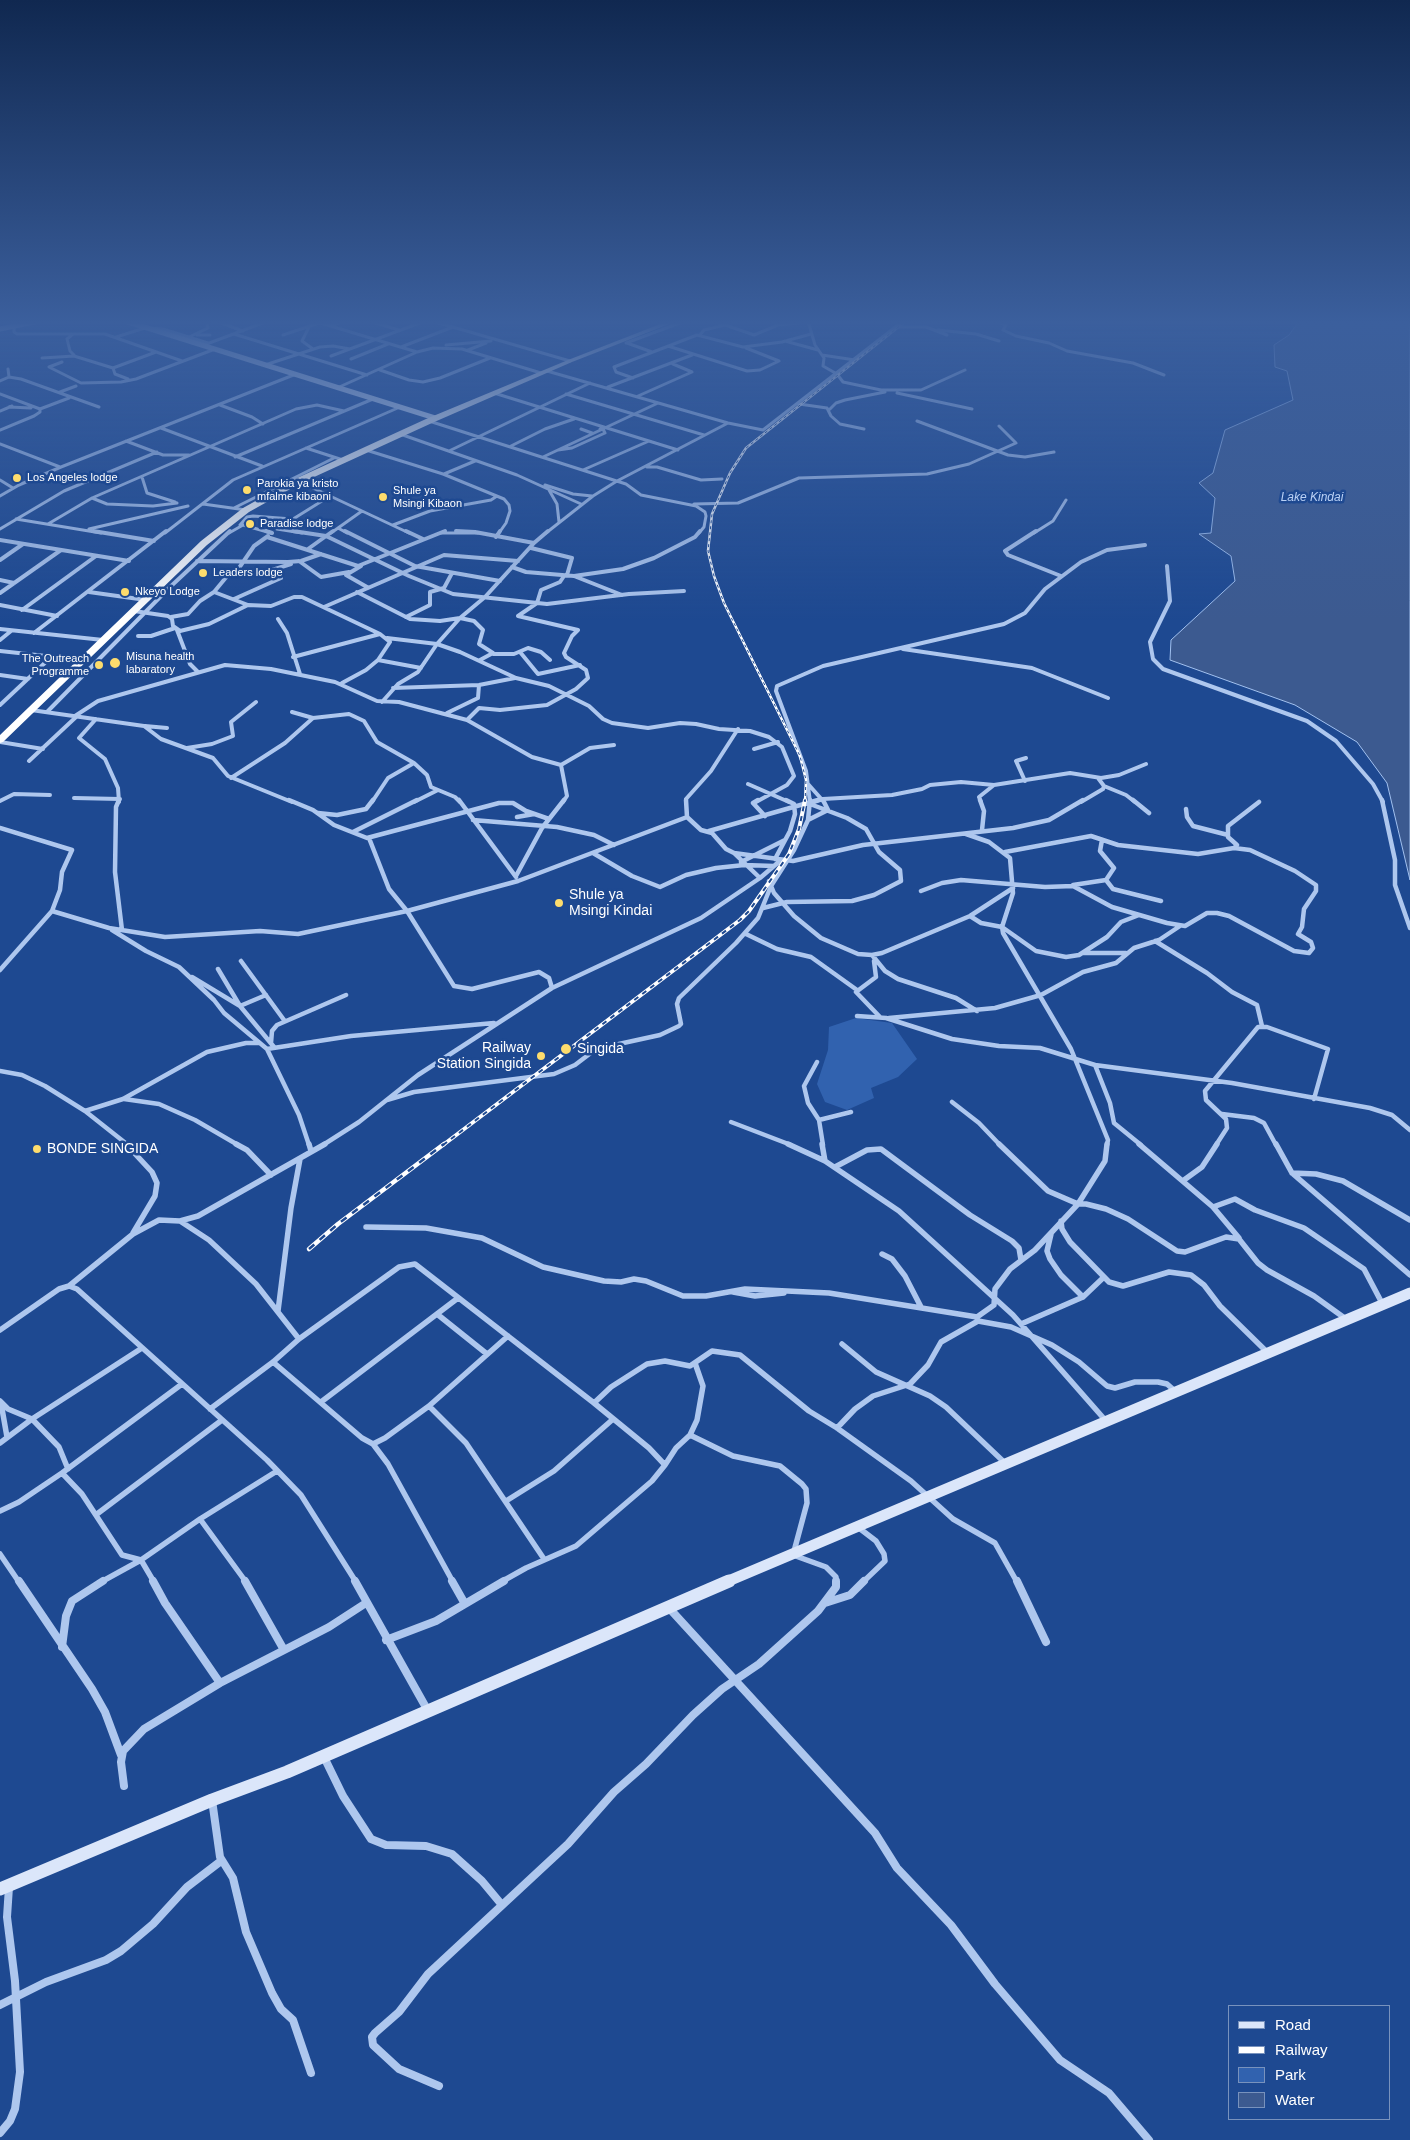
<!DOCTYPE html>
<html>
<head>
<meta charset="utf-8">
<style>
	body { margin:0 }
	#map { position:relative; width:1410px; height:2140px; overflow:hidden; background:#1e4991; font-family:Helvetica,sans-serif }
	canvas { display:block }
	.legend { position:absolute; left:1228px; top:2005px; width:162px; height:115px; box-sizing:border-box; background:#1e4991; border:1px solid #7892bd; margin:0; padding:6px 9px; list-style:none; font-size:15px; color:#fff }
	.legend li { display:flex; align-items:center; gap:10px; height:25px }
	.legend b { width:25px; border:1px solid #7892bd }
</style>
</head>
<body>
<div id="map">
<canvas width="1410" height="2140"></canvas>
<ul class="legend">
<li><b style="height:6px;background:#dbe6fa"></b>Road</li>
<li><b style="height:6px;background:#fff"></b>Railway</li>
<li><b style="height:14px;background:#3162af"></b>Park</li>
<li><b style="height:14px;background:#3c5a90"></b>Water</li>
</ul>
</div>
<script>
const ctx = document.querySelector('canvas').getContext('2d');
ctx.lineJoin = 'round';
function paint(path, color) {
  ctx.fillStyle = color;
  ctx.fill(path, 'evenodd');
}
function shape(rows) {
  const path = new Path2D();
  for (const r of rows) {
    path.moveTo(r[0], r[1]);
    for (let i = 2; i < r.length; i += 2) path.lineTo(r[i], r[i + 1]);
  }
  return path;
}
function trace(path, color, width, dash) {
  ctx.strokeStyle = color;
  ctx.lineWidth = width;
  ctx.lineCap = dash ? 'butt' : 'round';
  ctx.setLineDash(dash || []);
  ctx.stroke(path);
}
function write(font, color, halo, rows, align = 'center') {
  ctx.font = font + ' Helvetica,sans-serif';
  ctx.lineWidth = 5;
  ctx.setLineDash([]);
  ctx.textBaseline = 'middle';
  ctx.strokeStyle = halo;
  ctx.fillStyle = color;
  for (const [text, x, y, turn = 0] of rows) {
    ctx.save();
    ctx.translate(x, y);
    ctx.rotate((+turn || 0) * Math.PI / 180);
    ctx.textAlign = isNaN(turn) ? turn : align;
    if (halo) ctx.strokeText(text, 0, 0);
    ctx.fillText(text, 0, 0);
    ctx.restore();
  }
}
const green = shape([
	[856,1018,892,1023,917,1059,898,1077,871,1088,874,1098,847,1110,825,1102,817,1084,828,1050,829,1027]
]);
const water = shape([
	[1299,321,1410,321,1410,880,1387,783,1357,742,1295,705,1170,660,1171,640,1235,581,1231,556,1199,534,1211,533,1215,498,1199,483,1213,473,1225,430,1293,400,1287,371,1275,367,1274,345,1289,335,1299,321]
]);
const streetFar4 = shape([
	[7,321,16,325],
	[216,321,243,331],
	[314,321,417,352],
	[369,321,399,330],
	[432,321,570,361],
	[714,321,754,335,778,325,808,322],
	[808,321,815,345,824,358,823,366,837,374,843,382,881,390,921,390,965,370],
	[996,321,1006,325,1003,330,1016,336,1049,343,1067,351,1133,363,1164,375],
	[14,325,14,332,17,334,105,334,182,361],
	[310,325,302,341,313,349],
	[330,326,343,321],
	[895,327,926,327,947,335],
	[152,328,163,329,208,343],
	[938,330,976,334,999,341],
	[73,334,67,339,70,351,74,355],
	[234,334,367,375],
	[197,335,210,335],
	[283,335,319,323],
	[700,335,704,330,725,325],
	[116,337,148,327],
	[189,337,208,328,206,321],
	[785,341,818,350],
	[626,343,685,321],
	[627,343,652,352],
	[204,345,268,321],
	[446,345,491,341],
	[668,346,747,371,760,370,779,361,746,348],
	[401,347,453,327],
	[468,350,486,343],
	[822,355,855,360],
	[331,356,425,321],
	[42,358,74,356,113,368,156,352],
	[351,359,388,344],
	[62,362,49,367,81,383,121,382,136,379,215,349],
	[265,365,320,347,333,346,350,349],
	[113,368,115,374,128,379],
	[380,370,409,380,423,382,440,378,490,358],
	[547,371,728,423,763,430,903,321],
	[9,377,21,379,99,407],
	[633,378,616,372,614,367,697,335,743,347,782,342,811,334],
	[0,381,9,377,8,369],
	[608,387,692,355],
	[337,388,417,352,433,348,462,349,541,373],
	[60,392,76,386],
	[494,393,678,450],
	[897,393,972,409],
	[0,394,40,409,40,412,34,416,0,430],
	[566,394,704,435],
	[638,396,692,372,673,364],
	[799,404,827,408,831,416,840,424,864,429],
	[220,405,252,417,263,424],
	[9,407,31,408],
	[40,409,69,398],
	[830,409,836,403,845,400,885,392],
	[0,411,12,406],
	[429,421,626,484,641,495,696,506,705,512,706,516,704,527,699,533],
	[917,421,1008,455,1025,457,1054,452],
	[161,428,262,466],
	[581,429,592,433],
	[400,434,517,475,581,504],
	[126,441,163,455,189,455],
	[0,444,60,467],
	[511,446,545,429,574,419],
	[306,448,343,460],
	[366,450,443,474,504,499,509,505,510,511,506,523,499,533],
	[558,450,572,448,605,433,603,429,600,429],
	[449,451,590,383],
	[235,457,373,399],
	[543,457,658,403],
	[647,467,657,467,701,480,722,479],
	[583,470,649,441],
	[444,474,475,461],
	[142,477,147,493,175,502],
	[0,480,13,488],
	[298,481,409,533],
	[545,485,573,494,592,496],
	[549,490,557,504,559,522],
	[0,496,19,485,61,467,296,374],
	[92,498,107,504,153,506,177,503],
	[203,504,246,510],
	[694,504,738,503,799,478,927,474,969,464,1016,443,999,426],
	[234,508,334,458],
	[16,519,101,533],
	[291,520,328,525],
	[48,524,92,498,296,409,317,405,344,411],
	[240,525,247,517,253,516,292,519],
	[393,525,430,511,491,500,497,496],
	[338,528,347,533],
	[0,529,64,491,157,452],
	[89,529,188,506],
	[277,529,302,533],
	[277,529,330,496],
	[165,533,233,480,400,407],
	[229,533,243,525,271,533],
	[331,533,362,511],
	[441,533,478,533],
	[546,533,593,496,617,481,728,423],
	[1034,533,1053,521,1066,500]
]);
const streetFar3 = shape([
	[93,531,154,541],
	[266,531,272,533],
	[293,531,326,536,409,576,453,594,547,604,629,594,684,591],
	[345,531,415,566,500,581],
	[406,531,423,539],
	[456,531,475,532,534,543],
	[1036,531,1005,551,1008,555,1061,576],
	[267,537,358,566,445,531],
	[496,537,500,531],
	[0,540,129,561],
	[531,548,572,558,567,575],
	[308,549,333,531],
	[0,560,23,544],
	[197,561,288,562,301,561,321,554],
	[299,561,321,577,349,572],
	[361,566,346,575,367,587],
	[1167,566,1170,601,1150,642,1153,659,1163,669,1307,721,1336,741,1373,784,1383,802],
	[512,567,526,572,574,576,623,569,654,558,695,537,700,531],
	[272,570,291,564],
	[574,576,622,595],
	[0,580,14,583],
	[89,592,146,600],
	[214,592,248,605],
	[357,592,410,619,440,621,460,618,474,621,483,630,479,644,493,653,480,660],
	[0,593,61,550],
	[234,599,281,578,272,570,257,572,236,570],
	[0,605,57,616],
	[324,607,444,555,518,561],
	[22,610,96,556],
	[134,611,168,616,172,619,173,626,180,631,209,624,248,605,271,606,294,597,302,597,380,634,390,642,378,660,366,670,342,683],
	[171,617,188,614,200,601,214,592,228,575,239,568,254,546,268,536],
	[406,617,430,605,430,592,444,588,452,573],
	[278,619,287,633,300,674],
	[0,629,103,640],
	[177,630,190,664,198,672],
	[34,633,166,531],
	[138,636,151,636,175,628],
	[387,638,437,644,460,652,516,678,549,686,589,706,603,719,612,723,648,728,680,723,696,724,719,729,750,731,769,737,782,747,794,776,787,785,756,802],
	[0,640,11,631],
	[903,649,1032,668,1108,698],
	[0,651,46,656,49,659,0,705],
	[520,652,538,674,580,665],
	[493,654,514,654,528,648,541,652,550,660],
	[293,657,380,634],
	[378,660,421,668],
	[0,675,28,679],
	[393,688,479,685,515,678],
	[382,702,398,684,418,672,437,644,460,618,485,597,534,543,548,531],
	[31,710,144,726,161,739,213,758,228,776,292,802],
	[47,712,169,588,230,531],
	[447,713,478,698,479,685],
	[75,716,98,701,225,665,271,669,335,682,377,701,399,702,467,720,532,757,561,765,567,796,563,802],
	[313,718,349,714,364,721,377,742,414,763,427,775,431,787,455,797,460,802],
	[96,719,79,738,105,759,118,788,119,802],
	[467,720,479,708,500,710,547,705,576,689,588,678,586,670,566,657,564,653,572,636,578,630,518,616,537,603,541,590,560,582,564,576],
	[145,726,167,728],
	[0,742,43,749],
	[187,748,212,744,233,736,231,722,256,702],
	[754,749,778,742],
	[29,761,76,717],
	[561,765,590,748,614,745],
	[231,778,285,743,313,718,292,712],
	[1025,781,1016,761,1026,758],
	[748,784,789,802],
	[808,784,824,802],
	[1104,786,1126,795,1135,802],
	[74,798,120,799],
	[0,801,14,794,50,795],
	[372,802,388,778,414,763],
	[414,802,438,790],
	[686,802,686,799,711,771,738,729],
	[810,802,806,771,776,691,777,686,823,666,1004,624,1025,613,1045,589,1081,562,1107,550,1145,545],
	[814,802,823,799,892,795,922,789,930,785,961,782,994,785,1070,773,1101,778,1119,775,1146,764],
	[981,802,979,797,994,785],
	[1081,802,1103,789,1104,786,1098,778]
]);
const streetFar2 = shape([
	[119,800,116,807,115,872,122,930],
	[289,800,313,810,334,825,367,838,499,803,513,803,526,811,549,819],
	[459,800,516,877],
	[758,800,753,803,765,816],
	[980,800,984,811,982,830],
	[1133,800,1149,813],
	[1382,800,1395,860,1395,885,1410,928],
	[1186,809,1187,817,1193,826,1228,835],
	[318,813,337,815,366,809,373,800],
	[517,817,534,814],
	[687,817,701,830,712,833,726,849,734,853,793,861,863,845,1013,828,1049,820,1083,800],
	[473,820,557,827,594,835,614,845],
	[808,820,828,810,823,800],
	[0,828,72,850,62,872,60,890,52,911,0,970],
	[709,831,818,800],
	[353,832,417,800],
	[966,834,989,842,1010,858,1013,893,1002,927,1003,933,1071,1049,1108,1140,1107,1145],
	[369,838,389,889,407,911,518,881,687,817,686,800],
	[1102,840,1100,851,1114,868,1106,880],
	[1234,848,1237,845,1228,837,1228,826,1259,802],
	[593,853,632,876,660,887,686,875,716,868,744,865,774,866],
	[734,853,760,878],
	[775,859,790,831,795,814,794,804,786,800],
	[741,862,785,840],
	[516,876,542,828,564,800],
	[769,881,774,893,794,916,821,938,858,954,872,955,885,971,898,979,956,998,977,1011],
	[1073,885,1106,880,1113,889,1161,901],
	[921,891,942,883,961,880,1045,887,1073,886,1112,907,1167,923,1185,926,1207,913,1217,913,1229,916,1294,951,1309,953,1313,948,1311,942,1298,934,1302,927,1304,909,1316,891,1316,885,1295,871,1250,850,1234,848,1198,854,1118,845,1091,836,1005,852],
	[763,908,787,902,852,901,874,895,901,881,900,870,879,852,866,829,847,818,810,804],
	[52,911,109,928,165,937,260,931,298,934,407,911,454,986,472,989,539,972,549,978,552,988],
	[970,916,981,923,1002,927,1036,951,1066,957,1079,955,1107,937,1121,922,1139,915],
	[112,930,146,951,179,967,214,1000,224,1013,267,1049,299,1115,309,1145],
	[746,934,777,949,811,957,857,990],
	[1155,941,1207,973,1232,992,1257,1005,1262,1026],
	[1083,953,1126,953],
	[872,955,882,953,970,916,1013,888],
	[241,961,284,1020],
	[874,961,876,977,856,992,880,1017],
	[218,969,240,1006,274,1047],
	[192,977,240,1006,266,995],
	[857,1016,886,1018,952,1039,999,1046,1040,1048,1095,1065,1110,1103,1114,1123,1141,1145],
	[889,1018,995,1008,1041,995,1083,972,1116,963,1134,948,1159,940,1180,926],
	[271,1043,272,1031,277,1025,346,995],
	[267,1049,351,1036,494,1023],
	[817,1062,804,1086,808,1103,819,1120,823,1145],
	[1095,1065,1232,1083,1370,1108,1392,1115,1410,1130],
	[0,1071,22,1075,45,1086,85,1111,128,1145],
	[124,1099,159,1104,195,1120,238,1145],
	[387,1100,414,1092,554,1074,575,1065,596,1049,660,1035,679,1026,681,1024,677,1004,679,998,736,943,758,918,771,886,794,850,808,820,810,800],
	[952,1102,979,1123,1000,1145],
	[85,1111,123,1099,207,1052,246,1043,258,1043],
	[1222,1114,1254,1118,1264,1123,1276,1145],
	[819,1120,851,1112],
	[731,1122,791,1145],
	[323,1145,359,1122,418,1075,552,988,701,918,760,878,781,860],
	[1216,1145,1227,1128,1226,1119,1206,1100,1205,1091,1258,1027,1267,1027,1328,1049,1314,1099]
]);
const streetFar1 = shape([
	[126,1144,152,1172,157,1183,155,1196,133,1233],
	[236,1144,247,1150,271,1175],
	[309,1144,311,1151],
	[788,1144,825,1161,899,1211,1013,1315,1106,1421],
	[822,1144,825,1161],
	[999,1144,1048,1191,1078,1204,1105,1161,1107,1144],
	[1139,1144,1213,1207,1239,1238],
	[1276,1144,1292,1173,1410,1275],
	[835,1167,867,1150,881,1149,970,1215,1012,1241,1019,1248,1021,1260],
	[1292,1173,1316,1174,1343,1181,1410,1220],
	[1184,1180,1202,1167,1217,1144],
	[1213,1207,1235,1199,1255,1210,1304,1228,1364,1269,1383,1305],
	[180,1221,198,1216,325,1144],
	[1061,1221,1062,1229,1070,1242,1109,1282,1123,1286,1169,1272,1191,1275,1204,1285,1220,1306,1268,1353],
	[366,1227,426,1228,482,1238,543,1267,604,1281,621,1282,634,1279,646,1281,683,1296,706,1296,745,1289,829,1293,977,1317,994,1305,995,1289,1010,1269,1035,1250,1078,1204,1086,1204,1106,1209,1128,1219,1177,1251,1185,1252,1226,1237,1239,1239,1258,1263,1267,1270,1314,1296,1346,1319],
	[1051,1234,1047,1251,1050,1259,1061,1275,1083,1297],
	[882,1254,892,1259,905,1276,921,1307],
	[69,1286,133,1234,159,1220,180,1221,209,1240,256,1284,299,1339],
	[733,1292,755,1296,784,1293],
	[278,1311,291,1208,300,1159],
	[437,1314,487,1354],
	[1021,1324,1083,1297,1104,1277],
	[0,1330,59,1289,69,1286,77,1289,267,1460,301,1495,356,1582],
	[842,1344,876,1372,930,1396,946,1407,1005,1463],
	[273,1362,362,1438,373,1444,385,1438,429,1406,508,1336],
	[0,1401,8,1409,32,1419,142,1348],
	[321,1402,458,1298],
	[1,1403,7,1437],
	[594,1403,611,1387,647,1364,665,1361,690,1366,712,1351,740,1355,809,1411,837,1428,911,1481,953,1519,995,1543,1017,1582],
	[429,1406,466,1443,544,1559],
	[210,1409,273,1362,299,1339,399,1267,415,1264,594,1403,649,1448,665,1465,652,1481,576,1546,526,1568,501,1582],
	[837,1428,855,1409,873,1396,910,1384,928,1365,941,1342,978,1321,1011,1327,1052,1345,1079,1362,1107,1386,1115,1388,1135,1382,1158,1382,1167,1384,1175,1391],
	[690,1435,733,1456,780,1466,802,1484,806,1489,807,1503,793,1555,826,1567,836,1577,836,1582],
	[0,1443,32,1419,59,1447,68,1469],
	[373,1444,388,1464,453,1582],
	[665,1465,676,1448,690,1435,697,1420,703,1386,695,1363],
	[62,1473,82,1494,122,1555,141,1560,200,1519,277,1471],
	[506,1501,554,1471,612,1420],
	[0,1511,19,1502,62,1473,182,1384],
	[97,1514,222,1420],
	[200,1519,246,1582],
	[859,1528,876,1541,884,1554,885,1561,863,1582],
	[0,1554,19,1582],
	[101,1582,141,1560,154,1582]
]);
const street = shape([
	[19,1581,92,1689,105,1712,121,1755],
	[153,1581,165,1603,220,1683],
	[245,1581,284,1650],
	[355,1581,428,1711],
	[452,1581,465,1604],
	[1017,1581,1046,1642],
	[825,1603,850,1595,864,1581],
	[669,1608,875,1833,897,1868,951,1925,995,1984,1060,2060,1109,2093,1149,2140],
	[386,1640,436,1621,504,1581],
	[62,1647,66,1616,72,1601,103,1581],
	[324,1757,343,1796,371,1839,386,1845,426,1846,452,1854,482,1881,502,1905],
	[124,1786,121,1762,123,1751,144,1729,220,1683,329,1627,366,1603],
	[212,1800,220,1857,233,1878,246,1932,272,1993,281,2009,293,2020,311,2073],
	[0,2005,46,1982,106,1960,121,1951,153,1924,187,1887,221,1861],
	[439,2086,399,2069,373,2045,372,2037,375,2033,399,2012,428,1974,568,1844,614,1792,646,1764,693,1715,722,1689,759,1664,818,1611,836,1587,836,1581],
	[0,2133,10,2121,15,2109,20,2072,15,1981,7,1917,9,1887]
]);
const secondaryFar2 = shape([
	[125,321,435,418],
	[0,329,39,321]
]);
const secondaryFar1 = shape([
	[726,1582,1410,1293]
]);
const secondary = shape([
	[0,1889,212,1800,287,1772,729,1581]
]);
const highway = shape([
	[668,321,677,321,572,362,432,423,301,483,249,512,207,545,3,742,0,743,0,735,201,541,243,508,295,479,426,419,568,360,668,321]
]);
const railFar2 = shape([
	[805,802,806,780,800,756,724,603,714,576,708,551,712,514,730,473,746,448,906,321]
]);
const railFar1 = shape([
	[443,1145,740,920,749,911,789,854,799,829,805,800]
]);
const rail = shape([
	[309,1249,338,1224,444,1144]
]);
const markers = [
	[17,478,5,"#fddc6d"],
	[247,490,5,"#fddc6d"],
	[383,497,5,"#fddc6d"],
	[250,524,5,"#fddc6d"],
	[203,573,5,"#fddc6d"],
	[125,592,5,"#fddc6d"],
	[115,663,6,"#fddc6d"],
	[99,665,5,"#fddc6d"],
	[559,903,5,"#fddc6d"],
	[566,1049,6,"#fddc6d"],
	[541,1056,5,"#fddc6d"],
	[37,1149,5,"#fddc6d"]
];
const farPoinames = [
	["Los Angeles lodge",27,478],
	["Parokia ya kristo",257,484],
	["mfalme kibaoni",257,497],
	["Shule ya",393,491],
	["Msingi Kibaon",393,504],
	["Paradise lodge",260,524],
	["Leaders lodge",213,573],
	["Nkeyo Lodge",135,592],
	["Misuna health",126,657],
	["labaratory",126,670],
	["The Outreach",89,659,"right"],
	["Programme",89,672,"right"]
];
const farWaternames = [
	["Lake Kindai",1312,498]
];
const poiNames = [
	["Shule ya",569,895],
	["Msingi Kindai",569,911],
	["Railway",531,1048,"right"],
	["Station Singida",531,1064,"right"],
	["Singida",577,1049],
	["BONDE SINGIDA",47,1149]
];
paint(green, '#3162af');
paint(water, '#3c5a90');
trace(water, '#a2c1ef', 1);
trace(streetFar4, '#aec7ee', 3);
trace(streetFar3, '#aec7ee', 4);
trace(streetFar2, '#aec7ee', 4.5);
trace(streetFar1, '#aec7ee', 5.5);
trace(street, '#aec7ee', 8);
trace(secondaryFar2, '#dbe6fa', 5);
trace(secondaryFar1, '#dbe6fa', 11);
trace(secondary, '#dbe6fa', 13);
paint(highway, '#fff');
trace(railFar2, '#fff', 2.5);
trace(railFar1, '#fff', 4);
trace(rail, '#fff', 4.5);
trace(railFar2, '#1e4991', 1, [3]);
trace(railFar1, '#1e4991', 2, [5]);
trace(rail, '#1e4991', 2.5, [7]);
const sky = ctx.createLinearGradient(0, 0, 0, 621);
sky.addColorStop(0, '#102850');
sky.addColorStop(0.52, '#3b5f9d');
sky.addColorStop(1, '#3b5f9d00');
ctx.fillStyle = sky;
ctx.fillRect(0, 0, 1410, 621);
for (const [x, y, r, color] of markers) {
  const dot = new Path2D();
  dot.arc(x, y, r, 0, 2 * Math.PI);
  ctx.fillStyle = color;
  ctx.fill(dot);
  trace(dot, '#1e4991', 2);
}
write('11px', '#fff', '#1e4991', farPoinames, 'left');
write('italic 12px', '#bad1f5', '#1e4991', farWaternames);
write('14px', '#fff', '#1e4991', poiNames, 'left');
</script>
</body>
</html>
